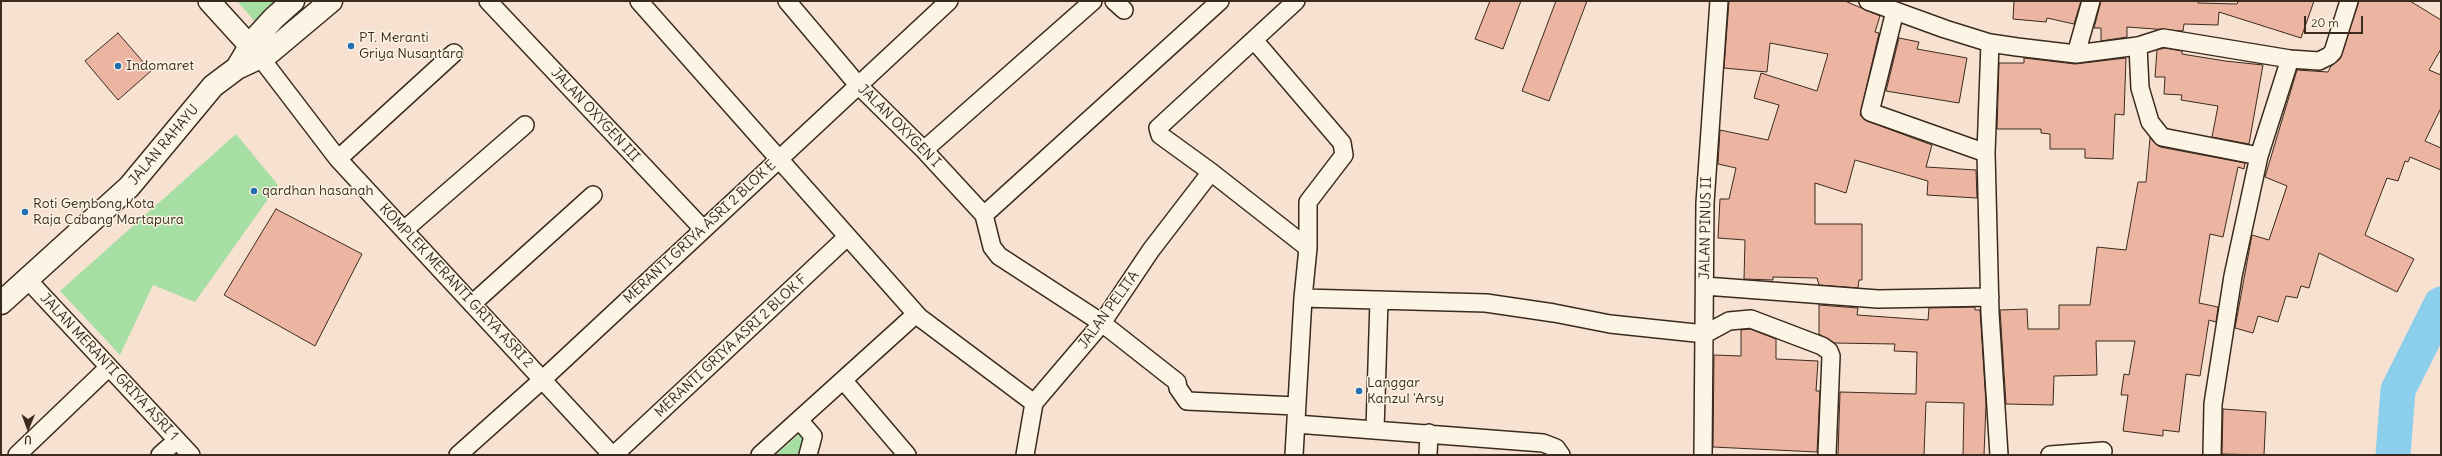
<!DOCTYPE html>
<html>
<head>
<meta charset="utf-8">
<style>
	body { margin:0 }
	#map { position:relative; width:2442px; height:456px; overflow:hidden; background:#f7e2d1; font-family:Delius,sans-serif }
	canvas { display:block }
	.frame { position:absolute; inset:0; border:2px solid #3b2a1e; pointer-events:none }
	.north { position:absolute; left:8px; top:408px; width:40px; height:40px; -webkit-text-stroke:3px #fcf5e5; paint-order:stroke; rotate:181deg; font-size:11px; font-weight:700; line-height:16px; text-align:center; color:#3b2a1e }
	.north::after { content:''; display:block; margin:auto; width:14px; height:18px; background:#3b2a1e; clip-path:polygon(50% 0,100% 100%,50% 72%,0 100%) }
	.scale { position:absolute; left:2304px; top:16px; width:59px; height:18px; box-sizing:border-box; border:2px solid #3b2a1e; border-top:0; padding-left:5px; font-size:12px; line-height:14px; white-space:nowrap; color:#3b2a1e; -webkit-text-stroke:3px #fcf5e5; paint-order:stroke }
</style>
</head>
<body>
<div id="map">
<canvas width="2442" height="456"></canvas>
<div class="frame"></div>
<div class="north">U</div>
<div class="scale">20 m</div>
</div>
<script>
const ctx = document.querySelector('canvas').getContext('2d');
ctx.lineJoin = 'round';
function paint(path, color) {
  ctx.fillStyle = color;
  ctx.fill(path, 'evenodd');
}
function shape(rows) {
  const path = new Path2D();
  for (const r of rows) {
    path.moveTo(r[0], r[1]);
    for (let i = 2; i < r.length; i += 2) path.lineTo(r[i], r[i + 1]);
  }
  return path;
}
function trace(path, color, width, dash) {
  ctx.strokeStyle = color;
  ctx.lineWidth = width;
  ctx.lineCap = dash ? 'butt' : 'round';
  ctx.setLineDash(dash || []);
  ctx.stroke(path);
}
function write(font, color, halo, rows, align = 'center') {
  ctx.font = font + ' Delius,sans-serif';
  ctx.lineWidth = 3;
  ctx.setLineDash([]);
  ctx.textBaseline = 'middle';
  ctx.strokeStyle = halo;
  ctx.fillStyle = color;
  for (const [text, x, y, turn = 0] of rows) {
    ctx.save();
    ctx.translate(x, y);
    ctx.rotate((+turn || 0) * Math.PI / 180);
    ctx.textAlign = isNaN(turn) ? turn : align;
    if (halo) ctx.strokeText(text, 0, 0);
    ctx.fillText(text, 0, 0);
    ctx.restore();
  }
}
const green = shape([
	[237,1,281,1,257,24],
	[236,134,278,185,195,302,153,285,120,355,60,291],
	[806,428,799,455,775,455]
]);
const river = shape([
	[2393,455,2398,390,2441,304]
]);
const building = shape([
	[1490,1,1521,1,1503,49,1475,39,1490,1],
	[1556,1,1587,1,1549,101,1522,91,1556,1],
	[1729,1,1845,1,1880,16,1875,32,1879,33,1860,115,1867,121,1932,145,1926,167,1976,170,1977,198,1927,195,1928,181,1855,160,1846,193,1815,183,1815,224,1862,224,1862,280,1859,280,1858,288,1819,285,1817,278,1773,277,1773,280,1744,279,1745,240,1718,238,1720,199,1729,199,1736,168,1718,164,1720,130,1768,140,1779,105,1754,98,1761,73,1817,91,1828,54,1770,43,1767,72,1724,68,1729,1],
	[2014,1,2081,1,2074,24,2047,18,2046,22,2013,19,2014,1],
	[2101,1,2198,1,2198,3,2237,4,2238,1,2314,1,2301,38,2219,12,2218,25,2184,24,2183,31,2127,27,2127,37,2101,41,2101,28,2094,28,2101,1],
	[2359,1,2410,1,2441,20,2441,49,2429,70,2441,75,2441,108,2425,141,2441,148,2441,170,2410,157,2408,162,2405,161,2398,181,2387,178,2365,235,2414,259,2397,292,2319,253,2309,288,2301,286,2297,298,2286,296,2278,322,2258,316,2253,333,2235,328,2252,235,2269,240,2287,186,2265,177,2297,70,2328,72,2331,66,2340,59,2359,1],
	[118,33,151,71,118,100,85,61,118,33],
	[1899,38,1919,42,1917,49,1967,58,1959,103,1886,91,1899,38],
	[2164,48,2182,51,2182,54,2225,61,2263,65,2249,144,2212,137,2218,106,2181,100,2182,95,2164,94,2165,77,2155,77,2157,50,2164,48],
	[2024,58,2075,64,2126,58,2124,115,2115,114,2113,159,2085,158,2085,149,2050,149,2050,134,2041,133,2041,129,1997,129,1999,63,2024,63,2024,58],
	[2150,138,2160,147,2245,163,2244,169,2238,167,2223,237,2210,234,2199,303,2218,307,2216,322,2209,320,2200,376,2186,374,2179,432,2163,430,2163,436,2123,431,2128,395,2121,395,2124,374,2129,375,2135,341,2096,341,2097,375,2054,376,2053,405,2006,404,2000,310,2027,309,2028,329,2059,329,2059,305,2090,305,2097,247,2126,250,2138,182,2146,182,2150,138],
	[276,209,362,254,315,346,224,295,276,209],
	[1819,305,1858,308,1857,315,1928,320,1929,308,1975,307,1975,310,1980,310,1986,404,1984,455,1963,455,1964,403,1926,402,1924,455,1838,455,1840,392,1916,394,1917,352,1894,351,1895,344,1834,343,1819,334,1819,305],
	[1750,329,1776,339,1776,359,1818,361,1816,391,1820,391,1817,452,1713,447,1714,355,1741,356,1741,330,1750,329],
	[2223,409,2266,412,2264,455,2222,454,2223,409]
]);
const minor = shape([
	[488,1,703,229],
	[639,1,919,317,1034,403],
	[787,1,858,85,924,150,984,215,992,247,999,256,1102,323,1177,382,1178,388,1187,401,1296,406],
	[1114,1,1124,10],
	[1296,1,1158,128,1160,135,1211,172,1308,248],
	[1868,1,1945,29,1990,43,2017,47,2076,54,2138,46,2163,38,2290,59,2319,61,2329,56,2333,52,2349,1],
	[1895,11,1870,112,1986,153,1990,43],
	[1254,40,1342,143,1344,155,1308,202,1308,248,1303,298,1294,455],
	[2138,46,2140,88,2150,122,2162,137,2259,156,2233,276,2213,404,2212,455],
	[2076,54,2091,1],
	[260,57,338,159,612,455],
	[924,150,1093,1],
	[1986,153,1990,313,1999,455],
	[2259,156,2290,59],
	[338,159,454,53],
	[984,215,1220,1],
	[404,230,525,125],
	[27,279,191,455],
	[1705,286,1878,299,1990,297],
	[1303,298,1486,303,1554,313,1610,324,1705,334,1729,321,1751,319,1822,346,1829,351,1831,356,1827,455],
	[472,304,593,195],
	[843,380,907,455],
	[799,420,813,436,808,455],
	[1296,424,1543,443,1556,448,1561,455],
	[1375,430,1379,300],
	[17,455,109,367],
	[160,455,177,440],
	[458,455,542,380,949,1],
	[614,455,847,237],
	[760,455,916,314],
	[1025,455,1034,403,1102,323,1151,250,1211,172],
	[1428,455,1429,433],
	[1703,455,1705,203,1719,1],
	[2050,455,2103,451]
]);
const tertiary = shape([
	[209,1,260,57]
]);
const secondary = shape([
	[237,68,253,41,274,18,293,1],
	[1,303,129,187,213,86,237,68,269,53,331,1]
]);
const markers = [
	[351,46,4,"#1f6fb2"],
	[118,66,4,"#1f6fb2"],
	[254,191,4,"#1f6fb2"],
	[25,212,4,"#1f6fb2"],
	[1359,391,4,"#1f6fb2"]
];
const poiNames = [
	["PT. Meranti",359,38],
	["Griya Nusantara",359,54],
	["Indomaret",126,66],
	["qardhan hasanah",262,191],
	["Roti Gembong Kota",33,204],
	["Raja Cabang Martapura",33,220],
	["Langgar",1367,383],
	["Kanzul 'Arsy",1367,399]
];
const streetNames = [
	["JALAN OXYGEN III",595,115,47],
	["JALAN OXYGEN I",899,126,45],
	["JALAN RAHAYU",164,145,-50],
	["JALAN PINUS II",1706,228,-89],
	["MERANTI GRIYA ASRI 2 BLOK E",700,232,-43],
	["KOMPLEK MERANTI GRIYA ASRI 2",456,286,47],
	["JALAN PELITA",1109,310,-54],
	["MERANTI GRIYA ASRI 2 BLOK F",731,346,-43],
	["JALAN MERANTI GRIYA ASRI 1",109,367,47]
];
paint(green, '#a6dea3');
trace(river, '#8bcfed', 35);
paint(building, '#ecb5a1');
trace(building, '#3b2a1e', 1);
trace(minor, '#3b2a1e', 20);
trace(tertiary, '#3b2a1e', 24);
trace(secondary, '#3b2a1e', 25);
trace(minor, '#fcf5e5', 17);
trace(tertiary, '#fcf5e5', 21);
trace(secondary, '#fcf5e5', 22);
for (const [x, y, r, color] of markers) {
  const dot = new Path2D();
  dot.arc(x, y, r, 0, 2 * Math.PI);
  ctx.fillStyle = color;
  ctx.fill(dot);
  trace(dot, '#fcf5e5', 1.5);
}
write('14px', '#3b2a1e', '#fcf5e5', poiNames, 'left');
write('14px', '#3b2a1e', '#fcf5e5', streetNames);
</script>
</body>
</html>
